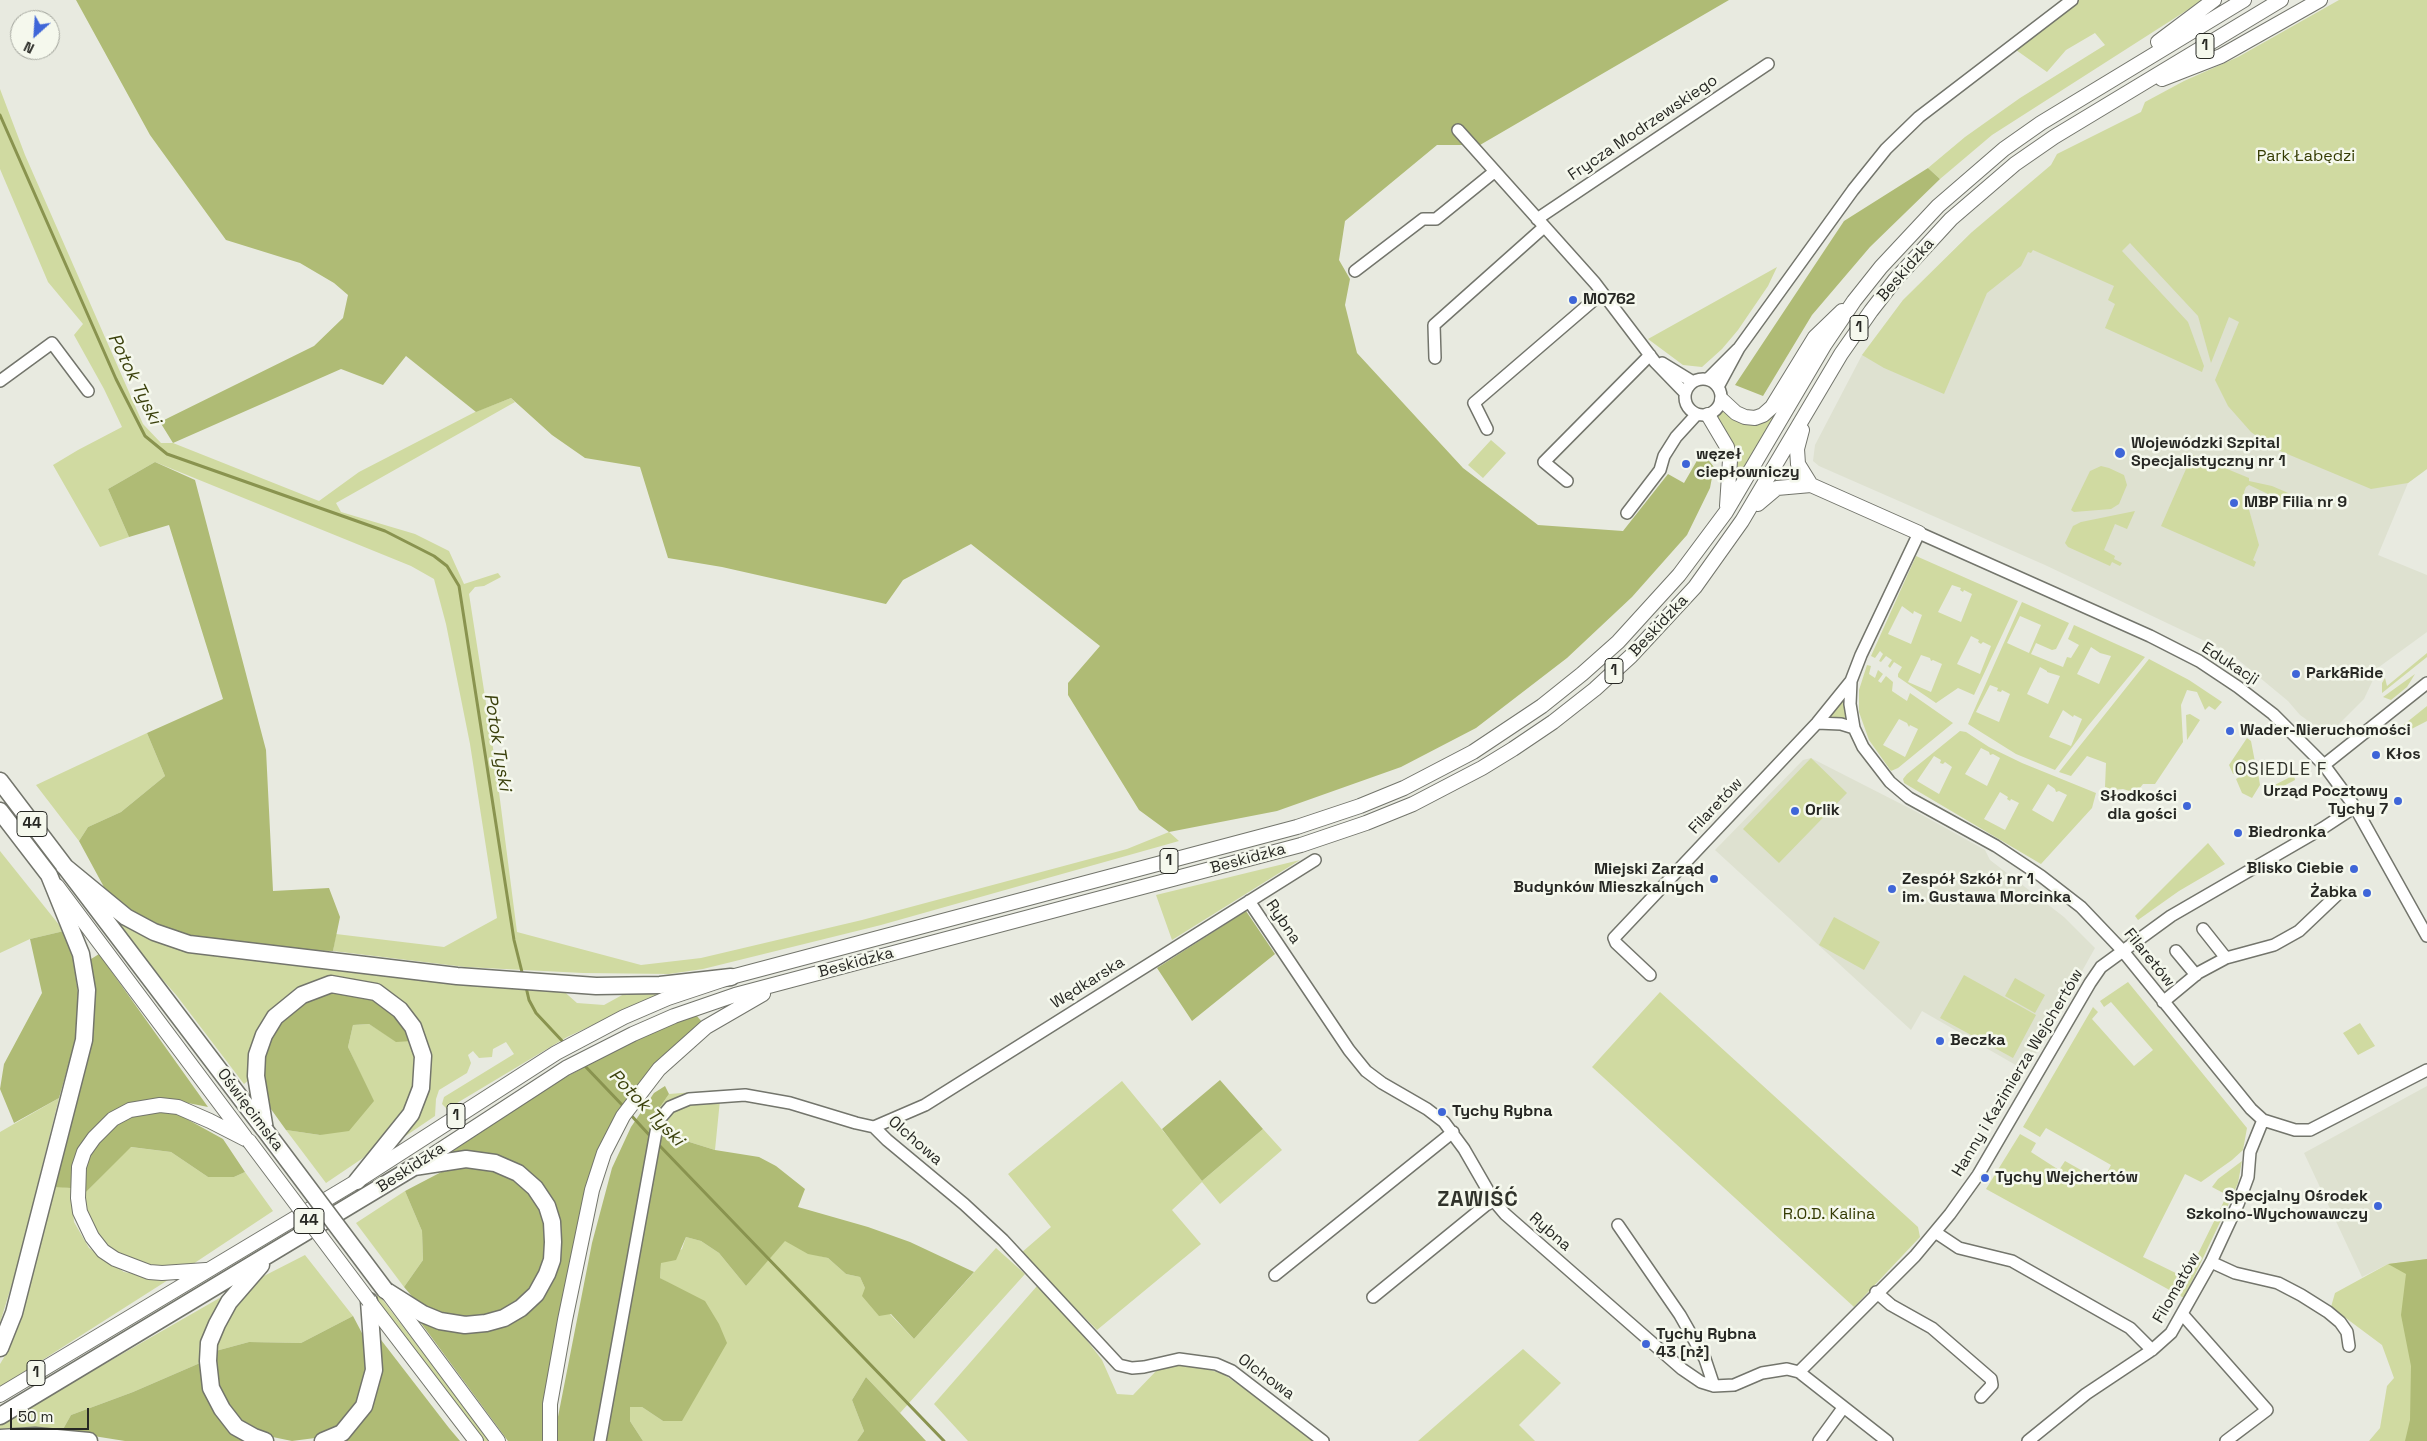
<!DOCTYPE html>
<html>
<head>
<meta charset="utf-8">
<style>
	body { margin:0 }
	#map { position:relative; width:2427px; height:1441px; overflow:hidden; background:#e8eae0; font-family:"Space Grotesk",sans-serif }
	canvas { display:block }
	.north { position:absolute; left:10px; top:10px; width:50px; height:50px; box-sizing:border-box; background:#f5f8ed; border:1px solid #a3a59d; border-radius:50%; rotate:206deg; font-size:14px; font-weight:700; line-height:20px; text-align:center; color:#272824 }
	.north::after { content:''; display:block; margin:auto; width:18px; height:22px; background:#3f66d8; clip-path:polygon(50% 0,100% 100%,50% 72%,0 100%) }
	.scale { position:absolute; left:10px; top:1408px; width:79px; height:22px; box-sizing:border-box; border:2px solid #272824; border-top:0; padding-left:6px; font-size:15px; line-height:18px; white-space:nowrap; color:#272824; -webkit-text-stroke:4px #f5f8ed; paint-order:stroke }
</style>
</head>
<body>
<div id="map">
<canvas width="2427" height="1441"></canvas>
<div class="north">N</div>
<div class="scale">50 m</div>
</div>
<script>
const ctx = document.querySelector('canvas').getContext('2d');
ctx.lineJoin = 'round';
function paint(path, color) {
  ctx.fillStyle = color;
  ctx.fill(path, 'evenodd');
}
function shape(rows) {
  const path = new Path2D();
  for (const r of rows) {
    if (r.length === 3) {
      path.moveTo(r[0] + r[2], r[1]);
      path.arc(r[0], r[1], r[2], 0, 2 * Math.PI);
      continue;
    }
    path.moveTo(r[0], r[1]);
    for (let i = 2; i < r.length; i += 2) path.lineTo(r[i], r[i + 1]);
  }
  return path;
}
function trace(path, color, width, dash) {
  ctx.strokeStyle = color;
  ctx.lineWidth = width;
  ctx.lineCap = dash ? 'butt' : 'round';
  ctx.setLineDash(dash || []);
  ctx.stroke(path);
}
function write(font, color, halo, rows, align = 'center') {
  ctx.font = font + ' "Space Grotesk",sans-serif';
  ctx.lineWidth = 5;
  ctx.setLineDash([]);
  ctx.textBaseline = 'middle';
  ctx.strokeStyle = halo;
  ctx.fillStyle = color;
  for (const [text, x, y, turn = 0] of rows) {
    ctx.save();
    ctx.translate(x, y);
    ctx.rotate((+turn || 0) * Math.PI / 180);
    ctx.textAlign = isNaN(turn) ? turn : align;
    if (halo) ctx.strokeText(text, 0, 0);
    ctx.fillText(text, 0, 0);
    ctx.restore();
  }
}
const built = shape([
	[2176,228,2427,469,2408,483,2378,555,2427,575,2427,632,2379,667,2364,699,2333,730,2314,725,2300,715,2288,701,2230,653,2045,565,1819,466,1813,461,1815,445,1862,355,1903,300,1972,232],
	[1811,758,1913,810,1985,850,1990,860,2064,917,2095,948,2026,1071,1922,1011,1911,1030,1715,850,1803,760],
	[2427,1086,2427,1259,2388,1264,2362,1277,2304,1153]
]);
const green = shape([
	[2078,0,2203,0,1992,135,1940,179,1928,168,1965,137,2020,98,2105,45,2095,33,2066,50,2047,72,2016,50],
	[2339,0,2427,0,2427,469,2408,483,2371,489,2273,448,2251,432,2228,406,2215,380,2239,322,2229,317,2211,363,2198,316,2130,243,2122,251,2188,322,2204,366,2202,372,2105,328,2115,304,2108,300,2114,286,2033,250,2031,253,2028,252,2021,266,1987,293,1944,394,1884,368,1862,355,1903,300,1972,232,2051,165,2057,154,2141,112,2145,102,2184,81,2238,57],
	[0,89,25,155,143,424,161,443,173,443,319,501,359,472,475,412,511,398,515,402,336,503,341,512,415,534,449,551,464,584,498,573,501,577,484,586,475,587,469,594,495,761,517,932,641,965,701,958,862,920,1127,849,1169,832,1179,841,881,925,703,969,669,974,583,973,465,967,333,951,336,934,444,947,497,918,470,744,446,624,434,579,411,566,155,462,108,489,129,537,100,547,53,465,78,450,122,427,104,389,74,335,83,324,48,282,0,169],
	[1777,267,1768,286,1738,330,1722,349,1702,367,1683,365,1648,339],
	[1723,409,1735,418,1774,411,1776,412,1738,480,1735,479,1715,417],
	[1491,440,1506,453,1483,478,1468,465],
	[2186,452,2249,478,2249,481,2272,486,2302,499,2300,509,2249,485,2246,487,2244,492,2259,545,2253,560,2256,562,2254,567,2161,526,2186,469,2182,467,2184,465,2190,467,2193,459,2183,456],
	[2101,466,2109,468,2124,475,2127,485,2119,504,2111,509,2074,512,2071,510,2090,471],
	[2135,511,2127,529,2115,524,2104,550,2115,556,2114,559,2122,563,2120,566,2112,562,2110,566,2068,547,2065,543,2073,526,2081,522],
	[1916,556,2018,601,1974,695,1958,688,1936,703,1898,677,1898,674,1902,667,1894,662,1890,668,1888,666,1892,660,1886,656,1881,662,1879,661,1883,654,1880,651,1875,658,1871,656],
	[1952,585,1961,588,1960,590,1963,592,1964,590,1972,594,1961,622,1938,612],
	[1902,606,1913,614,1914,611,1922,615,1911,644,1888,634],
	[1971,636,1979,640,1978,642,1981,644,1983,642,1991,646,1980,674,1957,664],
	[1921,655,1930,658,1931,661,1933,660,1942,664,1931,692,1908,682],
	[2022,602,2069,623,2056,649,2052,650,2036,643,2031,654,2063,667,2067,657,2071,658,2079,645,2068,639,2074,625,2145,657,2088,726,2055,770,2016,754,1968,724],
	[2020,616,2041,625,2029,653,2007,643],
	[2091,647,2100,653,2111,656,2099,684,2077,674],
	[2040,667,2047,671,2047,672,2060,676,2048,704,2027,694],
	[1990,685,1998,688,1997,691,2001,692,2002,690,2010,694,1999,722,1976,712],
	[2063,710,2073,717,2074,715,2082,719,2071,746,2049,737],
	[2427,653,2427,657,2382,693,2382,683,2385,678,2387,686],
	[2149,659,2189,680,2222,702,2215,710,2209,706,2205,710,2197,692,2187,690,2181,705,2183,742,2155,784,2143,784,2136,793,2123,789,2113,790,2105,787,2106,763,2087,756,2071,776,2059,772],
	[1867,665,1871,666,1869,674,1875,678,1878,670,1883,674,1878,681,1881,683,1886,676,1893,682,1892,691,1907,701,1910,693,1953,723,1898,768,1891,771,1869,740,1859,712,1859,690],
	[1899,719,1907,723,1909,727,1910,725,1918,729,1905,757,1883,745],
	[2415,674,2407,687,2391,700,2383,697],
	[1847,693,1849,721,1828,719],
	[2427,706,2427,721,2394,738,2391,735],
	[2190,714,2200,720,2187,740,2186,715],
	[1960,731,1966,732,1989,747,2022,763,2096,793,2092,808,2041,864,1904,783,1903,779,1907,774],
	[1981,748,1989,752,1990,755,1993,754,2000,758,1987,786,1965,774],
	[1934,756,1941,760,1940,763,1943,764,1945,762,1952,767,1939,794,1917,781],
	[2048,784,2055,789,2056,792,2059,791,2067,795,2053,822,2032,810],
	[2000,792,2008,797,2007,799,2010,801,2011,799,2019,803,2005,830,1984,819],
	[147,733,165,776,121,812,88,827,79,841,36,785],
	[2247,738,2251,741,2255,762,2233,774,2229,765],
	[1811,758,1847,793,1779,863,1743,829],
	[2257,767,2260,785,2252,798,2242,793,2236,779],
	[2294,775,2295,780,2263,797,2265,790],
	[2208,843,2225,864,2179,891,2138,920,2135,916],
	[0,851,64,931,30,939,0,953],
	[1300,860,1172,940,1156,895],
	[101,903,129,923,560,988,577,1003,604,1005,624,994,658,990,662,993,567,1037,447,1109,442,1104,444,1097,514,1054,506,1042,493,1049,492,1057,479,1058,473,1051,468,1055,471,1063,467,1073,439,1090,436,1099,435,1116,404,1137,402,1134,425,1103,430,1078,428,1047,411,1015,336,979,250,1079,244,1084,177,996,126,938],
	[1834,917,1880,942,1864,970,1819,945],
	[1964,975,2036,1015,2013,1058,1940,1018],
	[2015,978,2045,995,2035,1013,2005,996],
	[2128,982,2247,1128,2243,1150,2232,1160,2201,1182,2185,1174,2143,1257,2186,1278,2227,1195,2212,1187,2218,1179,2242,1161,2238,1183,2231,1199,2184,1298,1986,1189,2020,1134,2036,1143,2031,1152,2059,1170,2065,1161,2102,1182,2111,1165,2046,1128,2040,1137,2023,1127,2093,1007,2098,1012,2092,1019,2134,1066,2153,1050,2111,1002,2104,1007,2100,1001],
	[1660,992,1918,1227,1920,1237,1854,1307,1592,1067],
	[2360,1023,2375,1046,2358,1055,2343,1033],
	[369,1024,396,1041,412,1041,417,1058,416,1089,406,1112,387,1136,363,1158,326,1183,286,1130,320,1135,373,1101,348,1047,353,1025],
	[1122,1081,1187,1160,1202,1181,1263,1129,1282,1150,1220,1204,1202,1182,1172,1210,1201,1244,1097,1330,1021,1253,1051,1227,1008,1174],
	[721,1090,715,1150,683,1140,651,1120,669,1094],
	[59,1098,18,1264,0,1323,0,1132],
	[130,1147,171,1152,208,1177,234,1177,245,1172,273,1211,193,1264,167,1267,135,1262,108,1247,87,1217,84,1194],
	[54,1186,71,1188,74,1222,89,1248,124,1272,168,1280,0,1387,0,1364,6,1354],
	[405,1191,422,1231,423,1260,404,1287,356,1223],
	[686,1237,701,1241,719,1253,746,1286,785,1240,808,1253,828,1258,846,1274,860,1277,865,1288,914,1339,996,1248,1025,1274,900,1413,866,1377,852,1400,864,1431,857,1441,643,1441,630,1421,630,1407,642,1407,663,1421,680,1290,660,1278,661,1262,682,1249],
	[305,1255,353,1316,301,1343,249,1342,212,1352,229,1311,258,1279],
	[2427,1259,2427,1441,2369,1441,2380,1428,2387,1386,2394,1378,2382,1345,2331,1307,2335,1293,2388,1264],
	[1037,1286,1082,1334,1102,1360,1117,1394,1133,1395,1158,1369,1170,1366,1198,1366,1223,1374,1262,1400,1315,1441,968,1441,934,1404],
	[379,1295,490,1441,483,1441,375,1297],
	[223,1296,204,1333,200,1363,133,1392,71,1415,62,1431,0,1433,0,1424],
	[1523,1349,1561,1383,1519,1425,1535,1441,1418,1441]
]);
const forest = shape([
	[76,0,1729,0,1480,145,1437,145,1345,221,1339,260,1350,279,1345,305,1357,353,1463,468,1538,525,1623,531,1668,474,1684,483,1702,452,1714,467,1710,488,1687,535,1632,597,1567,658,1476,728,1401,767,1277,811,1169,832,1139,810,1068,695,1068,683,1100,646,971,544,903,580,886,604,722,567,668,558,640,467,585,458,552,435,511,398,476,412,406,356,383,385,341,369,173,443,160,422,314,346,343,318,348,295,334,283,300,263,226,240,150,135],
	[1928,168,1940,179,1870,247,1812,315,1763,396,1735,385,1844,221],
	[155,462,195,480,266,750,273,891,329,888,340,917,333,951,256,949,191,939,154,927,111,900,79,841,88,827,121,812,165,776,147,733,223,699,169,525,129,537,108,489],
	[1246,911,1275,954,1192,1021,1157,968],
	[64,931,73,959,79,1000,76,1038,59,1098,14,1123,0,1089,4,1064,42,993,30,939],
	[99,954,208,1107,183,1102,140,1102,77,1153,71,1188,54,1187,90,1049,95,1006,88,961],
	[339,991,368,998,397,1015,412,1041,396,1042,369,1024,353,1025,348,1047,374,1101,349,1131,320,1135,286,1130,268,1105,260,1077,265,1048,280,1020,308,998],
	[696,1015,703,1023,660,1058,630,1097,606,1137,545,1441,508,1441,418,1319,443,1328,486,1332,517,1320,539,1299,558,1227,516,1165,448,1154,553,1084,644,1035],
	[1220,1080,1263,1129,1202,1181,1162,1129],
	[665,1086,669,1094,651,1120,683,1140,715,1150,759,1157,776,1166,805,1189,798,1207,868,1227,910,1242,974,1272,914,1339,891,1314,879,1316,862,1296,865,1288,860,1277,846,1274,828,1258,808,1254,785,1241,746,1286,719,1253,701,1241,686,1237,676,1260,661,1263,660,1278,705,1301,719,1324,727,1343,682,1421,663,1421,642,1407,630,1407,630,1421,643,1441,558,1441,556,1427,592,1243,612,1168,631,1127,654,1093],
	[174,1112,223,1139,245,1172,234,1177,208,1177,171,1152,131,1147,84,1194,85,1165,96,1144,113,1125,142,1113],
	[449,1168,493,1168,524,1183,541,1203,547,1228,547,1263,519,1305,469,1321,422,1308,404,1287,423,1260,422,1231,405,1191],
	[2427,1259,2427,1441,2405,1441,2410,1420,2411,1366,2401,1315,2406,1274,2388,1264],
	[353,1316,363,1335,368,1360,358,1408,341,1426,315,1438,292,1441,258,1434,237,1422,219,1396,212,1352,249,1342,301,1343],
	[378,1336,449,1428,460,1441,334,1441,349,1435],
	[200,1363,205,1395,224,1423,247,1441,125,1441,62,1431,71,1415,133,1392],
	[866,1377,900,1413,926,1441,857,1441,864,1431,852,1400]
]);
const stream = shape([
	[0,115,116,379,145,436,167,454,385,531,434,556,447,566,459,586,514,940,523,976],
	[526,987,529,1000,536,1013,565,1044],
	[583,1064,625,1108],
	[629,1113,652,1138],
	[658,1144,944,1441]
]);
const minor = shape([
	[1458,130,1595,283,1655,362,1685,393],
	[1537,219,1768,64],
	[1355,271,1423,219,1436,219,1494,172],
	[1435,358,1434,325,1544,227],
	[1662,363,1693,382],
	[1703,397,18],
	[1708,379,1738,349],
	[0,381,52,343,88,391],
	[1718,387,1739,348,1853,190,1886,149,1919,117,2072,0],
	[1487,429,1474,403,1602,293],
	[1567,481,1544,462,1650,355],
	[1627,513,1660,470,1664,456,1676,437,1697,414],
	[1817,723,1841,724,1854,728],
	[2324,765,2427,683],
	[1249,901,1349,1050,1366,1071,1382,1083,1427,1109,1444,1122,1464,1149,1494,1201,1505,1214,1682,1369,1701,1382,1714,1386,1734,1385,1762,1373,1787,1369,1799,1372,1887,1441],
	[2203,929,2226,958],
	[2427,936,2355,807,2324,765,2273,714,2238,687,2199,661,2150,636,1919,533,1861,655,1851,681,1850,704,1854,728,1863,747,1890,782,1909,798,1996,846,2041,876,2081,907,2122,950,2251,1109,2263,1120,2295,1130,2310,1130,2427,1070],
	[2176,951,2196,975],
	[1650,975,1616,943,1614,938,1817,723,1851,681],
	[2163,1002,2198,973,2226,958,2274,945,2299,931,2339,893],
	[874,1127,925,1105,1315,860],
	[1618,1225,1680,1315,1705,1359,1714,1386],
	[1935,1232,1959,1248,2012,1261,2019,1265,2130,1328,2152,1350],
	[2211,1262,2235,1273,2278,1283,2301,1295,2328,1312,2340,1322,2347,1332,2349,1346],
	[1275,1275,1453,1132],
	[1876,1292,1891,1305,1932,1328,1991,1379,1992,1385,1981,1397],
	[1373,1297,1486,1205,1494,1201],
	[2183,1315,2267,1410,2226,1441],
	[1799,1372,1915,1256,1950,1214,1978,1175,2090,983,2101,967,2171,916,2323,828,2355,807],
	[600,1441,658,1121,670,1107,689,1099,745,1095,790,1103,856,1123,874,1127,887,1140,964,1204,1003,1240,1119,1365,1132,1368,1144,1367,1179,1359,1216,1364,1232,1371,1323,1441],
	[1819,1441,1843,1408],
	[2028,1441,2086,1394,2152,1350,2171,1333,2211,1262,2238,1204,2248,1177,2250,1152,2263,1120]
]);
const major = shape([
	[2158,42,2214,0],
	[2162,79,2221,56,2320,0],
	[1722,400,1736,413,1745,417,1755,418,1763,415,1772,407,1815,337,1842,311],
	[1708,415,1727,447,1730,460,1727,506],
	[1802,430,1797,449,1798,464,1811,485],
	[1758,504,1777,488,1811,485,1919,533],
	[57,886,245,1137],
	[414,1167,566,1068,633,1034,674,1016,735,995,1301,845,1366,823,1413,804,1482,768,1513,749,1553,722,1595,689,1631,656,1695,587,1742,521,1841,354,1871,311,1895,280,1951,219,2015,164,2054,137,2281,0],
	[206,1270,162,1273,149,1272,115,1259,103,1251,92,1237,80,1212,78,1198,79,1167,84,1152,94,1138,113,1119,130,1110,160,1105,178,1107,210,1121,249,1141],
	[388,1293,498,1441],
	[369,1301,476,1441],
	[0,1395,357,1181,556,1053,624,1017,668,998,731,977,1297,827,1360,806,1404,788,1473,752,1542,706,1582,674,1618,642,1679,575,1726,512,1825,344,1854,301,1881,267,1938,206,2004,149,2041,123,2244,0],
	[550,1441,550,1404,565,1320,592,1190,604,1153,623,1116,659,1069,706,1027,763,994]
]);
const highway = shape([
	[0,781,264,1129],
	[0,811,49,875,81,954,87,990,84,1040,14,1313,0,1348],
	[64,866,126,917,154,932,189,944,457,976,596,986,660,985,731,977],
	[265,1130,256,1076,257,1055,264,1035,275,1017,302,995,331,984,376,992,400,1010,413,1027,423,1056,421,1088,411,1114,357,1181],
	[261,1265,229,1302,217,1324,209,1343,208,1361,211,1388,222,1409,236,1427,254,1437,265,1441],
	[0,1416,414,1167,466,1159,495,1163,518,1173,535,1188,547,1206,552,1222,553,1242,552,1260,547,1274,536,1294,521,1308,504,1318,486,1323,465,1325,440,1321,423,1314,385,1290],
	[0,1438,35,1436,89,1441],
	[323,1441,342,1433,364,1406,374,1370,369,1301]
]);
const majorBridge = shape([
	[249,1141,369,1301]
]);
const highwayBridge = shape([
	[265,1130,385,1290]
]);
const markers = [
	[1573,300,5,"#3f66d8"],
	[2120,453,6,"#3f66d8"],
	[1686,464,5,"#3f66d8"],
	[2234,503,5,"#3f66d8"],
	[2296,674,5,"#3f66d8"],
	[2230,731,5,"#3f66d8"],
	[2376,755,5,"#3f66d8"],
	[2398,801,5,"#3f66d8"],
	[2187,806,5,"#3f66d8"],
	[1795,811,5,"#3f66d8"],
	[2238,833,5,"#3f66d8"],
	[2354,869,5,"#3f66d8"],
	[1714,879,5,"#3f66d8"],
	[1892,889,5,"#3f66d8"],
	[2367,893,5,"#3f66d8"],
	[1940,1041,5,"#3f66d8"],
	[1442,1112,5,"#3f66d8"],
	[1985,1178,5,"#3f66d8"],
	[2378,1206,5,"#3f66d8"],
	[1646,1344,5,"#3f66d8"]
];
const shields = [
	[2205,46,18],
	[1859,328,18],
	[1614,671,18],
	[32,824,30],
	[1169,861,18],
	[456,1116,18],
	[309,1221,30],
	[36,1373,18]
];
const shieldNames = [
	["1",2205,46],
	["1",1859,328],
	["1",1614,671],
	["44",32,824],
	["1",1169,861],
	["1",456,1116],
	["44",309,1221],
	["1",36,1373]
];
const streetNames = [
	["Frycza Modrzewskiego",1643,128,-34],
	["Beskidzka",1906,270,-49],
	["Beskidzka",1659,626,-47],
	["Edukacji",2230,664,33],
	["Filaretów",1716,806,-47],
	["Beskidzka",1248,859,-15],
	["Rybna",1283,922,56],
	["Filaretów",2149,958,51],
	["Beskidzka",856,963,-15],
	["Wędkarska",1088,983,-32],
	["Hanny i Kazimierza Wejchertów",2018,1073,-59],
	["Oświęcimska",250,1110,53],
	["Olchowa",915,1141,41],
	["Beskidzka",411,1168,-33],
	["Rybna",1550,1232,41],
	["Filomatów",2177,1288,-60],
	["Olchowa",1266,1377,36]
];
const parkNames = [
	["Park Łabędzi",2306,157],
	["R.O.D. Kalina",1829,1215]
];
const poiNames = [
	["M0762",1583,300],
	["Wojewódzki Szpital",2131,444],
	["Specjalistyczny nr 1",2131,462],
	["węzeł",1696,455],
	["ciepłowniczy",1696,473],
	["MBP Filia nr 9",2244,503],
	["Park&Ride",2306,674],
	["Wader-Nieruchomości",2240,731],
	["Kłos",2386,755],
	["Urząd Pocztowy",2388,792,"right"],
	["Tychy 7",2388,810,"right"],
	["Słodkości",2177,797,"right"],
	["dla gości",2177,815,"right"],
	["Orlik",1805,811],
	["Biedronka",2248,833],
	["Blisko Ciebie",2344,869,"right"],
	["Miejski Zarząd",1704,870,"right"],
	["Budynków Mieszkalnych",1704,888,"right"],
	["Zespół Szkół nr 1",1902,880],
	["im. Gustawa Morcinka",1902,898],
	["Żabka",2357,893,"right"],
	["Beczka",1950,1041],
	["Tychy Rybna",1452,1112],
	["Tychy Wejchertów",1995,1178],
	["Specjalny Ośrodek",2368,1197,"right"],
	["Szkolno-Wychowawczy",2368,1215,"right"],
	["Tychy Rybna",1656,1335],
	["43 [nż]",1656,1353]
];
const waterNames = [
	["Potok Tyski",134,379,64],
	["Potok Tyski",497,742,81],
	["Potok Tyski",646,1108,46]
];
const neighbourhoodNames = [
	["OSIEDLE F",2281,770]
];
const districtNames = [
	["ZAWIŚĆ",1478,1200]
];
paint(built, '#dee1d0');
paint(green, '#d0daa1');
paint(forest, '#afbb75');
trace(stream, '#89934f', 3);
trace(minor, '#73756c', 14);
trace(major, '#73756c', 16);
trace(highway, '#73756c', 19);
trace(minor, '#fff', 11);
trace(major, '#fff', 14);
trace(highway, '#fff', 16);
trace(majorBridge, '#73756c', 16, []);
trace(highwayBridge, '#73756c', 19, []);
trace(majorBridge, '#fff', 14);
trace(highwayBridge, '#fff', 16);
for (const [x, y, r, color] of markers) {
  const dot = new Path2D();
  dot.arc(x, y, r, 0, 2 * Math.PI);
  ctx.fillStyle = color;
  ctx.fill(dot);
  trace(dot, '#f5f8ed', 2);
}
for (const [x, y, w] of shields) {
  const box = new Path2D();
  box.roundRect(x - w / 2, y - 12.5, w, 25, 4);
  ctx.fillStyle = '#f5f8ed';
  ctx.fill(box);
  trace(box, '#272824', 1);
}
write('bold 15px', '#272824', null, shieldNames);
write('16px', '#272824', '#f5f8ed', streetNames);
write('16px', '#353b03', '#f5f8ed', parkNames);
write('bold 16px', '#272824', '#f5f8ed', poiNames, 'left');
write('italic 18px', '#3b410c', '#f5f8ed', waterNames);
ctx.letterSpacing = '1px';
write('18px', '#31332b', '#f5f8ed', neighbourhoodNames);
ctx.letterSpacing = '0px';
ctx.letterSpacing = '1px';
write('bold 21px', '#31332b', '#f5f8ed', districtNames);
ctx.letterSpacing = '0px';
</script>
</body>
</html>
